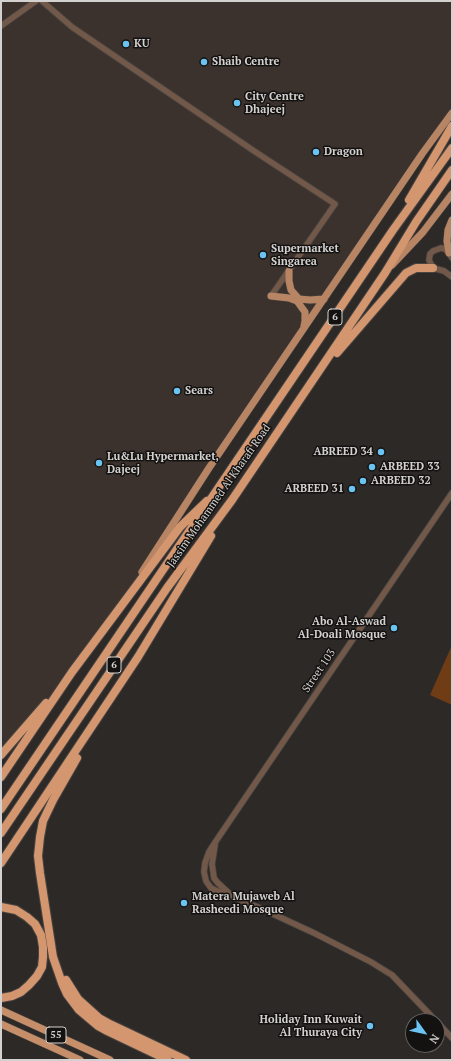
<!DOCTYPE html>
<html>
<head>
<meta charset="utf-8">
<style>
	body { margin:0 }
	#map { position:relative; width:453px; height:1061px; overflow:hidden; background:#2d2927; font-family:"PT Serif",serif }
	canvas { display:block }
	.frame { position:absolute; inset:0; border:2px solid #d4d2d0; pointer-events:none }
	.north { position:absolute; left:405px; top:1013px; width:40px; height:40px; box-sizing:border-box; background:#141211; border:1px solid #615f5d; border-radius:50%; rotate:123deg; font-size:11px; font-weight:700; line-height:16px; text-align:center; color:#d4d2d0 }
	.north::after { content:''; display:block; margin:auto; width:14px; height:18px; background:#6bc3f2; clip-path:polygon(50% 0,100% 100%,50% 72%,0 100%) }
</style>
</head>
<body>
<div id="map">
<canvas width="453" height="1061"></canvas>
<div class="frame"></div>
<div class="north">N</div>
</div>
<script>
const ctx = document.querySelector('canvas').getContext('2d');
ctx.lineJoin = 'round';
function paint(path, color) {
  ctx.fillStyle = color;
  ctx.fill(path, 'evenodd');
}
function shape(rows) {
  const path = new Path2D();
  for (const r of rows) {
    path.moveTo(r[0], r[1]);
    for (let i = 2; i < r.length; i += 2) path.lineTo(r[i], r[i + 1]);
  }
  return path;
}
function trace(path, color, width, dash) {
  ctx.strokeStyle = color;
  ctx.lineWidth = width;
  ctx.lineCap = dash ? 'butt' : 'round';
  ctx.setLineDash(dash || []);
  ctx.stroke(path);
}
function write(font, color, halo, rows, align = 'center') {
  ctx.font = font + ' "PT Serif",serif';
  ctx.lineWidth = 3;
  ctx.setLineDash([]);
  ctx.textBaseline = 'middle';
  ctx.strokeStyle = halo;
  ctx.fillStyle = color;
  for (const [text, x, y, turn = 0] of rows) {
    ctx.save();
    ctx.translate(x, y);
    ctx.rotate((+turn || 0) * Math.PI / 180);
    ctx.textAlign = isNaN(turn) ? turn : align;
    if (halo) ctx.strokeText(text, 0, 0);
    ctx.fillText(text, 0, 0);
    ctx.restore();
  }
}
const built = shape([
	[1,1,452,1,452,113,422,154,113,617,72,672,1,755]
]);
const green = shape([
	[452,645,452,705,430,695]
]);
const tertiary = shape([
	[42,1,72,27,254,151,335,204,271,296],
	[1,26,36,1],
	[452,258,449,253,445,249,441,248,433,251,430,254,429,260,433,268,444,271,452,277],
	[215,845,212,864,214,878,217,882,231,895],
	[436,1021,392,975,371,962,314,933,260,908,215,890,211,888,206,881,204,872,205,863,209,852,216,841,452,493],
	[437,1022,452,1038]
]);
const primary = shape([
	[449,253,447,241,448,230,452,220],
	[392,265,423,232,452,194],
	[289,271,289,281,291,290,299,299,310,300,324,299],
	[271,296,289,298,297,301,305,312,305,321,304,326],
	[142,572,209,468,422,154,452,113]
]);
const trunk = shape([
	[1,1010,110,1060],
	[1,1024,80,1060]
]);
const motorway = shape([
	[409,200,452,126],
	[337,353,406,273,416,268,433,268],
	[1,755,46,703],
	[77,758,53,800,43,821,40,837,38,856,40,873,53,957,62,983,67,994,79,1010,98,1026,107,1031,168,1060],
	[1,777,72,672,180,527,207,501],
	[1,809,393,230,452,148],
	[1,833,167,588,232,500,385,273,416,222,452,170],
	[1,863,138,657,211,536],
	[1,907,16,910,27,917,35,924,41,935,43,947,43,957,42,967,37,976,29,985,21,992,12,996,1,998],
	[66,980,78,999,99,1018,108,1023,186,1060]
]);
const markers = [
	[126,44,4,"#6bc3f2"],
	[204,62,4,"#6bc3f2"],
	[237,103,4,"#6bc3f2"],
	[316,152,4,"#6bc3f2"],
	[263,255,4,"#6bc3f2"],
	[177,391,4,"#6bc3f2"],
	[381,452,4,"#6bc3f2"],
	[99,463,4,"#6bc3f2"],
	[372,467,4,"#6bc3f2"],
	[363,481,4,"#6bc3f2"],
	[352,489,4,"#6bc3f2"],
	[394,628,4,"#6bc3f2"],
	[184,903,4,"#6bc3f2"],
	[370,1026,4,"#6bc3f2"]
];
const shields = [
	[335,317,14],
	[114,665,14],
	[56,1035,20]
];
const shieldNames = [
	["6",335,317],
	["6",114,665],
	["55",56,1035]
];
const poiNames = [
	["KU",134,44],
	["Shaib Centre",212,62],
	["City Centre",245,97],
	["Dhajeej",245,110],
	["Dragon",324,152],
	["Supermarket",271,249],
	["Singarea",271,262],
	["Sears",185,391],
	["ABREED 34",373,452,"right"],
	["Lu&Lu Hypermarket,",107,457],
	["Dajeej",107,470],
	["ARBEED 33",380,467],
	["ARBEED 32",371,481],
	["ARBEED 31",344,489,"right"],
	["Abo Al-Aswad",386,622,"right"],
	["Al-Doali Mosque",386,635,"right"],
	["Matera Mujaweb Al",192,897],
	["Rasheedi Mosque",192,910],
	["Holiday Inn Kuwait",362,1020,"right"],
	["Al Thuraya City",362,1033,"right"]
];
const streetNames = [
	["Jassim Mohammed Al Kharafi Road",219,496,-55],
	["Street 103",319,671,-56]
];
paint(built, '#3c322d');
paint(green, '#6f3c16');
trace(tertiary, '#484442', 7);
trace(primary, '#484442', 8);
trace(trunk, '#484442', 8);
trace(motorway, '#484442', 10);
trace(tertiary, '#715848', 5.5);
trace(primary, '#b88564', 7);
trace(trunk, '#c68e69', 7);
trace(motorway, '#d4966e', 8);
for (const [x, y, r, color] of markers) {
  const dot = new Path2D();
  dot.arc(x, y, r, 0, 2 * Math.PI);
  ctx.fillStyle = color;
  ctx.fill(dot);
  trace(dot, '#141211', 1.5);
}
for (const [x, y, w] of shields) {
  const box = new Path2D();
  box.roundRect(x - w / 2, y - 8, w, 16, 3);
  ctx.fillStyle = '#141211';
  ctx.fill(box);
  trace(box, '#d4d2d0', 1);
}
write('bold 10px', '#d4d2d0', null, shieldNames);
write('bold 11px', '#d4d2d0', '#141211', poiNames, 'left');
write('11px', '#d4d2d0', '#141211', streetNames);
</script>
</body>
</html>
